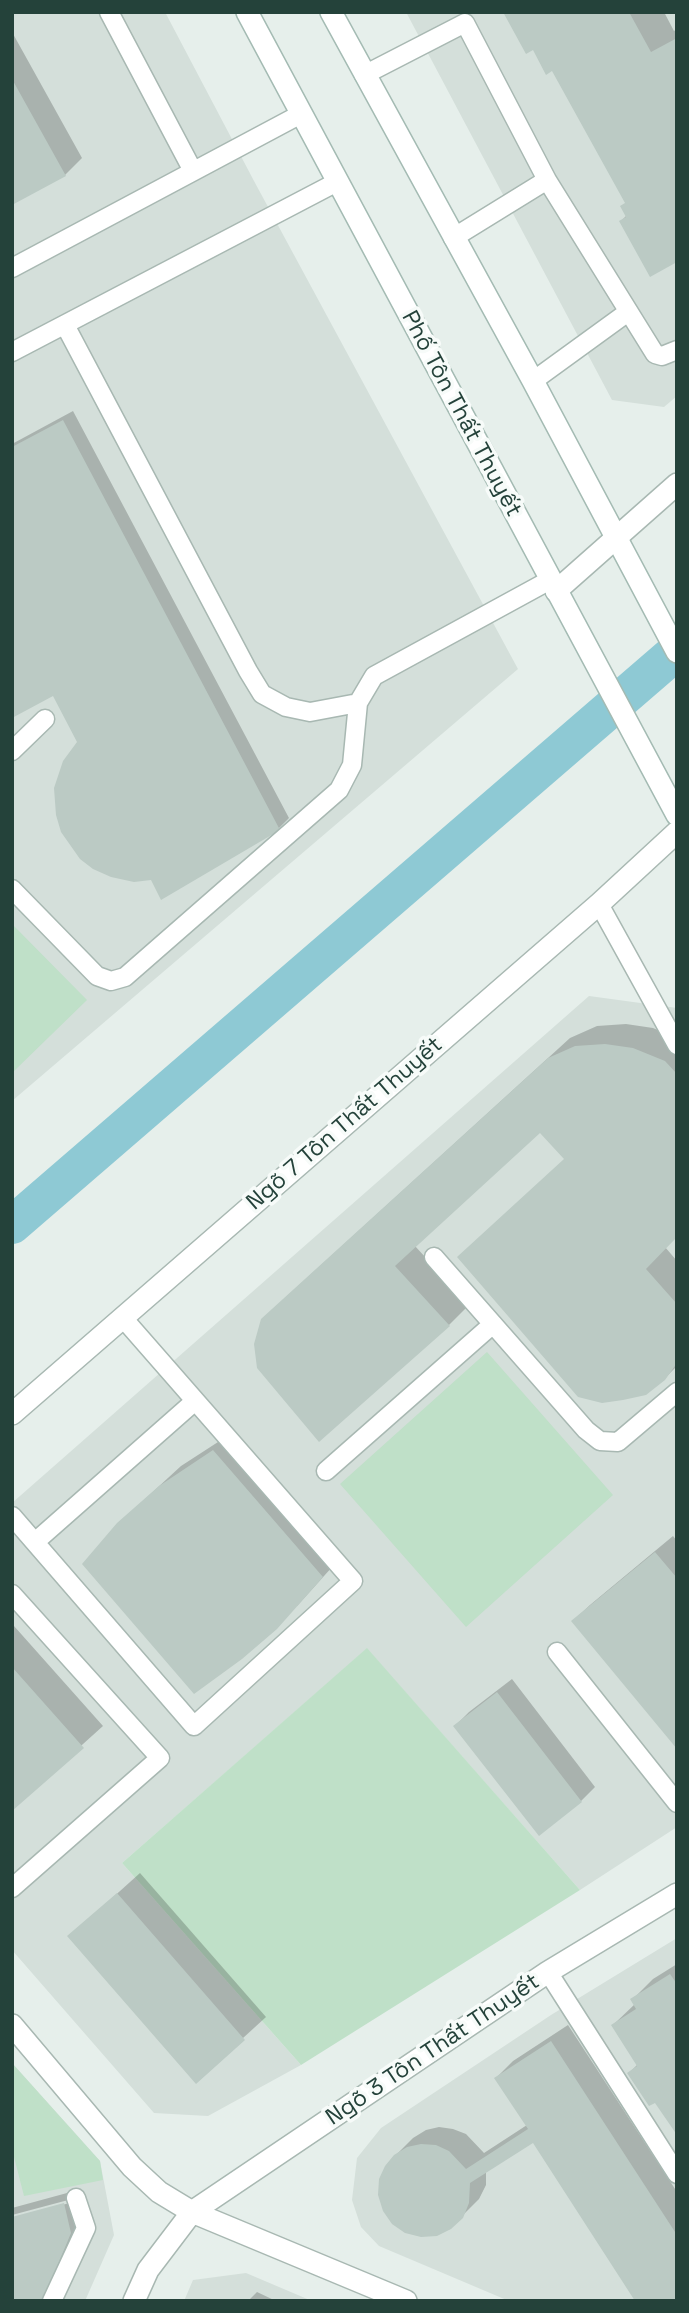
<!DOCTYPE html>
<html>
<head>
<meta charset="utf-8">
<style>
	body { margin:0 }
	#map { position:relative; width:689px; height:2313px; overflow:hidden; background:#e6efeb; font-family:"Space Grotesk",sans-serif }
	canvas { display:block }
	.frame { position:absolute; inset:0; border:14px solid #24423a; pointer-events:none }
</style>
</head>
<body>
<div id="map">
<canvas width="689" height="2313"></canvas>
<div class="frame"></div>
</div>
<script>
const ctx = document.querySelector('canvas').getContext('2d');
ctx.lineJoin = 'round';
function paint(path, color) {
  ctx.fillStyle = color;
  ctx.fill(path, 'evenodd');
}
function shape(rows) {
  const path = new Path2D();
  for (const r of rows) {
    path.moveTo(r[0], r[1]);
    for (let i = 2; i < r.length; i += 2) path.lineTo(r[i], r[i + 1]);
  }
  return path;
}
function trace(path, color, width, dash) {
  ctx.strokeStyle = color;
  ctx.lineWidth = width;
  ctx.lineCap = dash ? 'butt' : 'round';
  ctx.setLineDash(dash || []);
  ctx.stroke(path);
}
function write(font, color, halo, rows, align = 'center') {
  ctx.font = font + ' "Space Grotesk",sans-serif';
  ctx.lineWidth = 7;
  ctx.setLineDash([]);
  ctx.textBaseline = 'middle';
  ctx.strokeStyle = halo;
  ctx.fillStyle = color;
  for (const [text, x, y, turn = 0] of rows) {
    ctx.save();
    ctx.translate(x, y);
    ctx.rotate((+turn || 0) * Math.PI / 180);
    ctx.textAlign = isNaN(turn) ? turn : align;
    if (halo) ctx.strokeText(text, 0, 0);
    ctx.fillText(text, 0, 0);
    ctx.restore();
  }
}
const built = shape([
	[12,12,165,12,254,181,518,669,12,1101],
	[406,12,677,12,677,396,664,407,612,400],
	[589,996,677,1008,677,1827,580,1890,367,1649,122,1863,301,2065,208,2116,154,2113,12,1950,12,1503],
	[677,1938,677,2301,509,2301,379,2246,361,2227,352,2200,357,2158,381,2128,551,2015],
	[12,2063,100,2161,114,2235,85,2301,12,2301],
	[246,2273,312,2301,184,2301,193,2280]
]);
const green = shape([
	[12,924,87,1000,12,1073],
	[487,1352,613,1495,466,1627,340,1484],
	[367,1648,580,1890,301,2065,122,1863],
	[12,2063,100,2161,103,2180,24,2196,12,2149]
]);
const shadow = shape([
	[505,12,664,12,674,31,677,29,677,260,621,221,627,215,626,202,553,69],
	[12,32,82,158,65,175,12,203],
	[73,411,289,818,279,828,162,898,53,694,12,715,12,444],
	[626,1024,653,1028,677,1038,677,1235,665,1247,677,1261,677,1366,664,1379,566,1158,540,1131,415,1246,469,1305,449,1325,284,1299,570,1038,597,1026],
	[235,1431,342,1556,297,1606,118,1524,181,1466],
	[673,1536,677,1541,677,1746,573,1621,590,1605],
	[14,1626,103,1726,12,1808,12,1628],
	[512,1679,595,1787,581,1801,455,1726,469,1712],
	[140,1873,266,2017,196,2081,69,1937],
	[677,1964,677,2133,656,2100,629,2073,638,2064,613,2025,635,2004,632,2000,653,1979],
	[568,2025,677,2192,677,2301,534,2140,486,2171,486,2185,479,2199,450,2228,395,2156,413,2138,426,2130,439,2127,453,2129,466,2134,484,2153,527,2125,496,2078,513,2061],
	[78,2190,84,2218,50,2301,12,2301,12,2219,73,2202,72,2199,12,2215,12,2208],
	[257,2292,276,2301,248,2301]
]);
const canal = shape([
	[12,1225,677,651]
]);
const building = shape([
	[503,12,629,12,651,52,677,38,677,262,650,277,619,221,626,217,620,206,625,203,552,71,546,75,533,50,526,54],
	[12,79,66,176,12,205],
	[63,420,280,830,161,900,151,880,134,882,111,877,93,869,80,859,61,832,56,815,54,788,63,761,77,742,53,696,12,718,12,447],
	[605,1044,633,1048,665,1061,677,1074,677,1237,646,1269,677,1304,677,1363,665,1380,646,1395,623,1400,602,1403,578,1397,457,1257,564,1159,540,1133,395,1266,450,1326,319,1442,257,1368,254,1344,261,1319,548,1058,575,1046],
	[213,1450,323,1577,277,1629,242,1659,194,1694,82,1564,117,1523,159,1486],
	[655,1552,677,1578,677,1749,571,1621],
	[12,1667,84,1748,12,1811],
	[497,1692,582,1802,539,1836,453,1726],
	[117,1893,245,2040,196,2084,67,1936],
	[670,1974,677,1984,677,2135,655,2103,649,2106,627,2073,637,2066,611,2025,636,2009,630,1999],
	[551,2041,677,2235,677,2301,635,2301,533,2143,470,2183,469,2203,463,2218,451,2229,437,2236,421,2237,405,2233,392,2224,383,2211,378,2195,379,2179,385,2166,394,2155,407,2147,421,2144,436,2145,449,2151,466,2169,528,2129,494,2078],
	[64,2203,71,2233,43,2301,12,2301,12,2217]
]);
const service = shape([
	[109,12,193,171],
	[364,75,465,23,547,180,453,238],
	[547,180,655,354,662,356,677,350],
	[12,268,301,114],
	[65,325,248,671,262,694,286,707,310,712,358,703],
	[12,352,337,182],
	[533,381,628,312],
	[12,751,45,719],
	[12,889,97,976,111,981,125,977,339,790,352,765,358,703,374,676,550,580],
	[599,904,677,1045],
	[434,1257,586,1430,600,1441,618,1442,677,1392],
	[326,1471,493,1324],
	[12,1516,194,1726,353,1581,123,1318],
	[35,1542,195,1401],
	[12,1594,160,1758,12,1888],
	[557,1652,677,1803],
	[548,1972,677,2174],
	[52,2301,86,2228,76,2198]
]);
const minor = shape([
	[556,591,677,484],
	[12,1414,599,904,677,832],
	[12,2025,132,2167,159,2192,192,2212,406,2301],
	[134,2301,148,2270,192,2212,548,1972,677,1894]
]);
const secondary = shape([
	[247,12,677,815],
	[331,12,533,381,677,652]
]);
const streetNames = [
	["Phố Tôn Thất Thuyết",461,414,62],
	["Ngõ 7 Tôn Thất Thuyết",345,1124,-41],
	["Ngõ 3 Tôn Thất Thuyết",433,2050,-34]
];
paint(built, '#d4dfda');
paint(green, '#bfe0c8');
paint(shadow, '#0003');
trace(canal, '#8ec9d4', 38);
paint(building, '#bbcac4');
trace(service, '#a8b8b2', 21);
trace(minor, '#a8b8b2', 24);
trace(secondary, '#a4bbb3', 24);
trace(service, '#fff', 18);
trace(minor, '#fff', 21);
trace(secondary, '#fff', 21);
write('23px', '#24423a', '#f7fbf9', streetNames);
</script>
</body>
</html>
